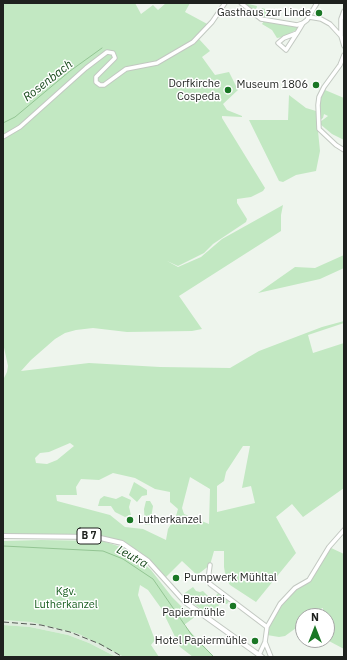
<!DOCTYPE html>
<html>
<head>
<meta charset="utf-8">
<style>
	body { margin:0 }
	#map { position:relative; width:347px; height:660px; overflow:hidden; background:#eef5ed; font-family:"IBM Plex Sans",sans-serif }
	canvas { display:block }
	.frame { position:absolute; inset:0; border:4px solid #1e211e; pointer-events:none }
	.north { position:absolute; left:295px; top:608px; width:40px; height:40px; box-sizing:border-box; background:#fff; border:1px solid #a5a6a5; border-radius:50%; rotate:0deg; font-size:11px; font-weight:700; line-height:16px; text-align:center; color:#1e211e }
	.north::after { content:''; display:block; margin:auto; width:14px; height:18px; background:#1a7725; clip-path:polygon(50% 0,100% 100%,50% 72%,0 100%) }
</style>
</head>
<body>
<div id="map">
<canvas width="347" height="660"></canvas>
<div class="frame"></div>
<div class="north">N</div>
</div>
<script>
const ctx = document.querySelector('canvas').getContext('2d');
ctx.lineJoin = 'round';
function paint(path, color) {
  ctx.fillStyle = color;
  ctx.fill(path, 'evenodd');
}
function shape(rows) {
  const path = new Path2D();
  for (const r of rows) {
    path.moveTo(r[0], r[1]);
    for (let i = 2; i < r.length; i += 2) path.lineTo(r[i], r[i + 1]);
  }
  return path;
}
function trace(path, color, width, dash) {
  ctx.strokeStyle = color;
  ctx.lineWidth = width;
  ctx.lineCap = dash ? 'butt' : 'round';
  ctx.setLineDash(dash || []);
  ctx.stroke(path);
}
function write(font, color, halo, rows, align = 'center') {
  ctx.font = font + ' "IBM Plex Sans",sans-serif';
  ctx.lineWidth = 3;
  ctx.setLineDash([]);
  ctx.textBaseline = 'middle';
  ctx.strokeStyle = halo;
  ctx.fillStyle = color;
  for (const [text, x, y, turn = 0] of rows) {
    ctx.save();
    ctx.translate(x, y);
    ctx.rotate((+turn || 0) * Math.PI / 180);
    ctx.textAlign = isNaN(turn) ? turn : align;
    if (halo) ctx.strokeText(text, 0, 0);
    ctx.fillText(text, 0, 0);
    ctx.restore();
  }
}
const built = shape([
	[3,620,31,622,79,634,124,657,116,657,89,643,68,635,30,627,3,625]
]);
const green = shape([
	[6,3,135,3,141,14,153,5,158,10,166,3,190,3,185,12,211,26,199,39,210,51,202,57,215,75,229,72,238,90,223,104,227,110,242,116,242,117,222,116,222,118,265,188,263,191,251,197,237,199,237,203,247,219,246,222,213,244,204,253,178,266,167,261,178,267,201,257,222,239,283,205,281,215,281,231,179,296,202,329,192,331,127,332,93,328,76,330,65,333,55,339,31,360,21,371,89,363,160,367,230,368,259,351,322,327,344,321,344,323,308,335,313,353,344,343,344,488,303,517,292,504,276,517,296,553,256,602,230,585,226,579,224,567,224,551,214,551,210,565,197,575,182,561,165,578,148,559,131,546,114,539,95,534,3,534,3,380,7,372,8,366,3,343,3,5],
	[70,443,74,446,57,460,47,464,36,463,35,458,40,453,49,452],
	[243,446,250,446,242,488,251,486,255,503,217,512,217,486,224,481,226,472],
	[113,473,135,478,155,489,170,492,170,502,178,509,176,516,168,529,166,540,143,529,125,527,110,515,57,501,56,495,77,495,76,487,81,479,99,480],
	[190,477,210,489,209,524,184,514,182,508],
	[244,3,257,6,256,11,259,12,262,8,268,10,268,16,262,18],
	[264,21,298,27,298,29,283,37,277,38,272,30,262,24],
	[325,90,344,98,344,140,332,134,320,124,320,122,328,116,324,114,323,118,320,120,320,98],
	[289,95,306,108,316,111,320,151,316,171,296,175,283,182,279,181,249,120,288,120],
	[344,255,344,268,320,279,258,293,295,267,315,268],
	[134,482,147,490,147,495,142,496,137,502,129,495],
	[104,496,116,499,122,496,131,500,129,507,131,515,125,517,115,512,111,506,98,506,100,499],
	[146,501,150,501,153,506,150,525,145,525,144,509],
	[41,540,103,541,121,547,136,556,151,570,172,597,182,607,196,616,184,625,214,657,193,657,180,647,161,608,148,590,140,585,138,595,155,640,151,645,159,657,124,657,79,634,31,622,3,620,3,541],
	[329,547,344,554,344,649,327,640,327,616,313,616,320,611,323,611,323,608,313,612,309,616,303,616,303,623,285,636,279,637,267,635,267,627,288,595,309,580],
	[193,587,196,591,200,592,203,591,212,600,219,592,230,600,227,604,220,604,210,616,182,595],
	[3,625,30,627,68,635,89,643,116,657,3,657]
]);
const stream = shape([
	[3,123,15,117,70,71,102,48],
	[3,546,103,551,123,559,153,579,191,634,214,657]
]);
const minor = shape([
	[241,3,261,19,297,25,303,23,307,20,317,3],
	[309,17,321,19,330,24,341,36,344,46],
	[297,33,286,50,278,43,284,38,297,33,303,23],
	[341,36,341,19,344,11],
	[344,55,340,65,324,87,319,97,318,105,319,129,336,145,344,150],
	[3,137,20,127,86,68,107,52,113,53,115,58,96,77,96,82,100,85,104,85,126,69,157,63,193,42,212,22,225,3],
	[210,565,208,580,210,584,267,627],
	[265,642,271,657],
	[258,657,265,642,267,627,280,604,295,588,309,580,329,547,344,530]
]);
const major = shape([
	[3,536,96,537,122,543,148,561,185,602,262,657]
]);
const rail = shape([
	[3,622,41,625,70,632,100,644,123,657]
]);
const markers = [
	[319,13,4,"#1a7725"],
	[316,85,4,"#1a7725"],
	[228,90,4,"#1a7725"],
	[130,520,4,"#1a7725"],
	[176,578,4,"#1a7725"],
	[233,606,4,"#1a7725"],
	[255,641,4,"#1a7725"]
];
const shields = [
	[89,536,24]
];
const shieldNames = [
	["B 7",89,536]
];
const poiNames = [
	["Gasthaus zur Linde",311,13],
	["Dorfkirche",220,84],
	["Cospeda",220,97],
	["Museum 1806",308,85],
	["Lutherkanzel",138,520,"left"],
	["Pumpwerk Mühltal",184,578,"left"],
	["Brauerei",225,600],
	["Papiermühle",225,613],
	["Hotel Papiermühle",247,641]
];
const parkNames = [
	["Kgv.",66,592],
	["Lutherkanzel",66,605]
];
const waterNames = [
	["Rosenbach",48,81,-38],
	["Leutra",132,557,29]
];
paint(built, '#dfecde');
paint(green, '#c2e8c2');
trace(stream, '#93c593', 1);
trace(minor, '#c2c8c1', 5.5);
trace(major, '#c2c8c1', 6);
trace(minor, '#fff', 3.5);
trace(major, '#fff', 4);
trace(rail, '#555955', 1, [6, 3]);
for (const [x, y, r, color] of markers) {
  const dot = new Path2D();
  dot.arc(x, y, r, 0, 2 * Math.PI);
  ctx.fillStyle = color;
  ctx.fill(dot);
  trace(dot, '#fff', 1.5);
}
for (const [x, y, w] of shields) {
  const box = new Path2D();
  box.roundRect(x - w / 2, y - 8, w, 16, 3);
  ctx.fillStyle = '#fff';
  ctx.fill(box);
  trace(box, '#1e211e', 1);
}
write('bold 10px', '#1e211e', null, shieldNames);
write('11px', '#1e211e', '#fff', poiNames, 'right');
write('11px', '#1b6022', '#fff', parkNames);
write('italic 12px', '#154819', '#fff', waterNames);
</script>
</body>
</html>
